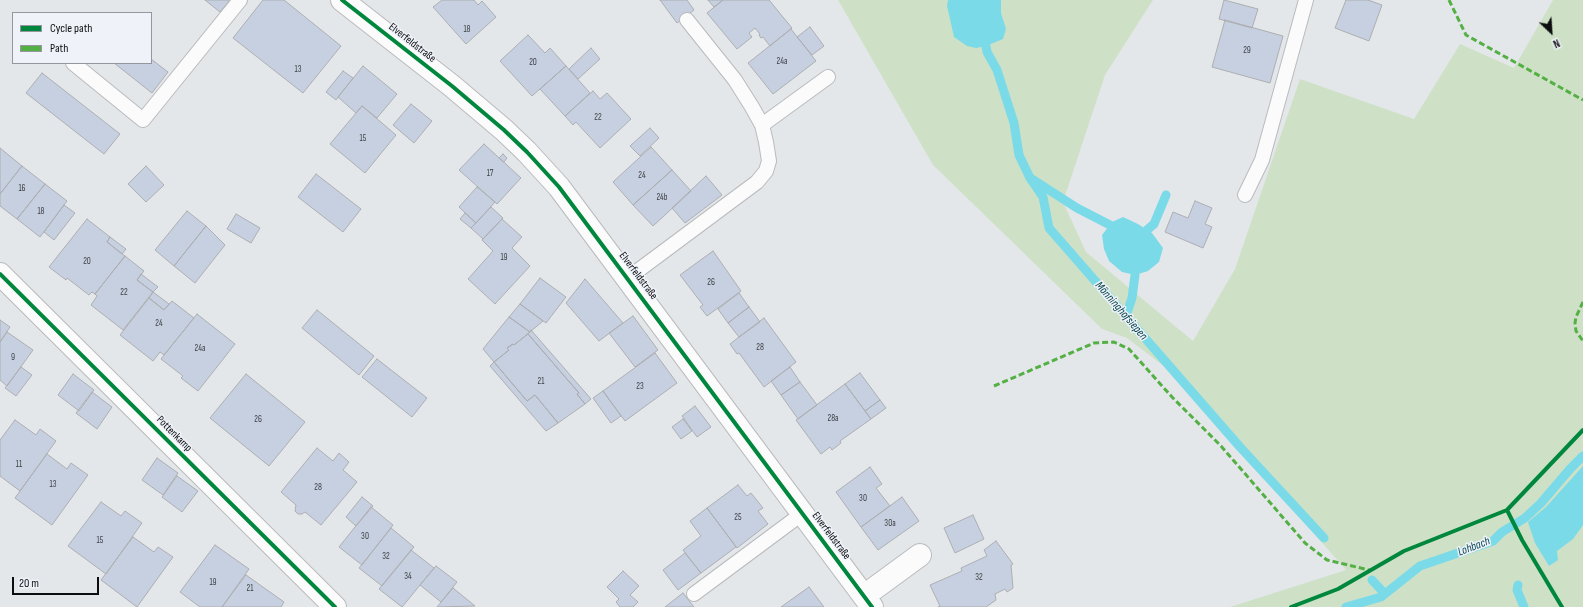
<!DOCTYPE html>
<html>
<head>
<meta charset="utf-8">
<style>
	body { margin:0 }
	#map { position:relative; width:1583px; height:607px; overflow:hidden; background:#e4e7ea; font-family:"Sofia Sans Condensed",sans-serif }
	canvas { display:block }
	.legend { position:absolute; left:12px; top:12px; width:140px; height:52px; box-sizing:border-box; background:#eff3f9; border:1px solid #94979b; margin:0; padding:5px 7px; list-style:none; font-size:12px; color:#0c0d0f }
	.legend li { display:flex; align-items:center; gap:8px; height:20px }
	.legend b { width:20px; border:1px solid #94979b }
	.north { position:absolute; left:1531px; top:12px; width:40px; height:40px; -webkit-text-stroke:3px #eff3f9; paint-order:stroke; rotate:155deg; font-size:11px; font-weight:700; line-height:16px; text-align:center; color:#0c0d0f }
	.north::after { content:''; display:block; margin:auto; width:14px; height:18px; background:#0c0d0f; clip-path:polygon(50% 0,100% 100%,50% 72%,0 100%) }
	.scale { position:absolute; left:12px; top:577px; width:87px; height:18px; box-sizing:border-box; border:2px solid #0c0d0f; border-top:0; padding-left:5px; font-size:12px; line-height:14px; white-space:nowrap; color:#0c0d0f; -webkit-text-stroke:3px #eff3f9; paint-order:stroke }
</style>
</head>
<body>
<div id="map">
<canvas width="1583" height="607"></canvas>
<ul class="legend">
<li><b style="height:5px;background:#00873e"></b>Cycle path</li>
<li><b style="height:5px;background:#54b044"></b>Path</li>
</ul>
<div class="north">N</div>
<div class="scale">20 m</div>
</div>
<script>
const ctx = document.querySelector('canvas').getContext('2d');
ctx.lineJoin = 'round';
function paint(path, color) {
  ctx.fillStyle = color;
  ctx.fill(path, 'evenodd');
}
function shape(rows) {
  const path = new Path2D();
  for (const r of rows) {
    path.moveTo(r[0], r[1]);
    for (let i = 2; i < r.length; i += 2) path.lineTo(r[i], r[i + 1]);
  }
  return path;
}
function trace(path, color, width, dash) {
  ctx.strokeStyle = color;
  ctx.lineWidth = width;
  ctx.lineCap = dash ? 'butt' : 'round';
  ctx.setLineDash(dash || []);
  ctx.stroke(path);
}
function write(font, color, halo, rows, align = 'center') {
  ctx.font = font + ' "Sofia Sans Condensed",sans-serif';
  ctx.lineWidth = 3;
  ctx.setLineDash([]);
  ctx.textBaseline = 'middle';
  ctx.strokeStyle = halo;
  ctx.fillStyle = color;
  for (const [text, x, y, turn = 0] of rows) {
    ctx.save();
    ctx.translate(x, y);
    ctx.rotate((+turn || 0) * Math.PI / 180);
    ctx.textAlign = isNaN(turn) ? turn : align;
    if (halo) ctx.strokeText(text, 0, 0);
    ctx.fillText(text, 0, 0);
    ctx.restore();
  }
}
const green = shape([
	[838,0,1153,0,1105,75,1063,202,1086,252,1193,341,1235,269,1300,79,1414,119,1460,44,1514,68,1553,0,1583,0,1583,607,1230,607,1346,570,1174,374,1127,338,1102,329,933,165]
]);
const water = shape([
	[948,0,1001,0,1001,13,1006,29,1003,39,986,46,976,48,967,46,954,37,947,6],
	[1123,217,1138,224,1152,233,1163,248,1159,262,1148,271,1135,275,1122,272,1109,261,1104,249,1102,235,1112,222],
	[1583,466,1583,525,1573,539,1557,551,1558,560,1549,566,1535,543,1528,522,1546,507]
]);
const stream = shape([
	[986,46,987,52,997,70,1014,123,1019,155,1030,178,1043,197,1049,228,1240,447,1324,538],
	[1032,179,1077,208,1110,225],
	[1147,230,1154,224,1166,195],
	[1126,316,1132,298,1135,275],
	[1372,580,1385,594],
	[1518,585,1517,590,1524,607],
	[1346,607,1381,597,1420,566,1493,541,1502,532,1525,518,1541,503,1570,469,1583,456]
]);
const building = shape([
	[205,0,230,0,220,12,205,0],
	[263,0,284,0,341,46,303,93,233,38,263,0],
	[442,0,474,0,478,5,482,1,496,17,466,44,433,7,442,0],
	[660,0,687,0,694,10,677,23,660,0],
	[708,0,723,0,714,7,708,0],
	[723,0,769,0,792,28,770,46,763,37,761,38,759,35,760,34,755,28,749,33,752,37,737,49,707,13,723,0],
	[1224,0,1258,9,1252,28,1219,19,1224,0],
	[1346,0,1368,0,1382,5,1369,41,1335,28,1346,0],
	[1225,20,1283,36,1270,83,1212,67,1225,20],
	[810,27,824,46,812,55,797,37,810,27],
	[791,29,816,61,773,94,748,63,791,29],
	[528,35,545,53,550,48,566,66,532,96,500,61,528,35],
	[591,48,600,59,578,79,569,69,591,48],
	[151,59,168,72,152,93,114,63,151,63,151,59],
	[363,66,397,94,377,118,362,106,356,113,338,97,363,66],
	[566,66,590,93,565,116,540,89,566,66],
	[343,71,353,78,336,100,326,92,343,71],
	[42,73,120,134,104,154,26,93,42,73],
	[593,91,600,99,607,93,631,119,600,148,576,122,573,125,565,116,593,91],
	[411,104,432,121,414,143,393,125,411,104],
	[362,106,396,135,365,173,330,144,362,106],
	[650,128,659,138,640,156,630,146,650,128],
	[484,144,521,178,497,204,459,170,484,144],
	[651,147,672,170,633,205,613,182,651,147],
	[0,148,22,166,0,194,0,148],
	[503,154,507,158,504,162,499,158,503,154],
	[22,166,45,184,17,219,0,206,0,194,22,166],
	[146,166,164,185,146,202,128,184,146,166],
	[672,170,691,191,653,226,633,205,672,170],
	[316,174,361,209,343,232,298,197,316,174],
	[706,176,722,195,685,223,672,208,706,176],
	[45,184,67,201,40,237,17,219,45,184],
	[477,187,495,202,476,223,459,207,477,187],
	[1195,201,1212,208,1205,224,1212,227,1203,248,1165,232,1173,212,1188,218,1195,201],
	[64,205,75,213,54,240,44,232,64,205],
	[491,207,503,218,483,239,471,228,491,207],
	[187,211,206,226,174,266,155,250,187,211],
	[465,213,476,223,471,228,460,219,465,213],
	[236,214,260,228,251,243,227,229,236,214],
	[87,219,110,237,107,242,125,256,95,294,92,292,89,295,67,278,66,280,49,267,87,219],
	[502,219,522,237,512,248,530,266,495,304,468,279,493,251,482,240,502,219],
	[206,226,225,245,195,283,174,266,206,226],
	[110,237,126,249,122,254,107,242,110,237],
	[713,251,741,291,707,316,700,307,703,305,680,275,713,251],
	[125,256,144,271,137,280,153,292,123,330,91,305,97,296,95,294,125,256],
	[141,274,158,287,153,292,137,280,141,274],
	[540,278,566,297,546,323,520,304,540,278],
	[585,279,623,323,599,341,566,303,585,279],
	[153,292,169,304,164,310,149,298,153,292],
	[739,293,749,307,728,323,718,309,739,293],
	[149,298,164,310,172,301,194,318,164,355,160,352,153,361,120,335,149,298],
	[520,304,543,321,530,332,509,317,520,304],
	[749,307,760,322,739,337,728,323,749,307],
	[317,310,374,356,359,375,302,328,317,310],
	[197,314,235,344,198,391,181,378,183,376,161,359,197,314],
	[633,316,658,350,635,367,609,333,633,316],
	[509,317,530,332,514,345,513,344,507,348,509,350,494,362,483,349,509,317],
	[764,318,796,362,764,387,739,353,737,354,730,344,764,318],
	[0,320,10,327,0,342,0,320],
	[531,330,591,399,585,404,577,394,579,393,528,334,531,330],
	[7,332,33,350,7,386,0,380,0,342,7,332],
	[528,334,579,393,577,394,585,404,558,423,535,395,527,401,494,362,509,350,507,348,513,344,514,345,528,334],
	[655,353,677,383,625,421,603,391,655,353],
	[377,359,427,398,412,417,362,377,377,359],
	[494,362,527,401,535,395,558,423,546,431,490,366,494,362],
	[21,367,32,375,16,396,5,388,21,367],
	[790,367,800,382,781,395,771,381,790,367],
	[860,373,880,400,865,411,845,384,860,373],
	[73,374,94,390,79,411,58,395,73,374],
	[246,374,305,422,269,466,210,418,246,374],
	[800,382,817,405,798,419,781,395,800,382],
	[845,384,871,419,840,441,841,443,832,450,830,447,821,454,796,420,845,384],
	[603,391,621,416,611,423,593,398,603,391],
	[92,392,112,407,97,429,76,413,92,392],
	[880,400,886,408,871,419,865,411,880,400],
	[695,406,711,427,697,437,682,416,695,406],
	[683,419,692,431,681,439,672,427,683,419],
	[15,420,36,435,40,429,56,441,20,491,0,476,0,440,15,420],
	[317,448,333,461,339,453,349,462,343,470,357,482,321,525,305,512,302,514,298,514,295,511,296,505,281,492,317,448],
	[47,454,67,469,71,463,88,475,52,525,15,498,47,454],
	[157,458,178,473,163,495,142,480,157,458],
	[870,467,882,484,876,488,890,506,861,527,836,492,870,467],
	[177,476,198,491,182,512,162,497,177,476],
	[738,485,747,496,751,493,763,508,758,511,768,524,737,548,707,508,738,485],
	[362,497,373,506,356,526,346,517,362,497],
	[902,497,919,521,878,550,861,527,902,497],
	[101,502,121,516,125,511,142,523,106,574,68,546,101,502],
	[371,507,393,525,362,565,339,547,371,507],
	[707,508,736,547,701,573,683,550,701,536,690,521,707,508],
	[973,515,984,539,955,553,944,528,973,515],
	[391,528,414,547,382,586,359,568,391,528],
	[133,537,154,552,158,547,173,557,137,607,101,580,133,537],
	[996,541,1013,564,1011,565,1013,588,1007,592,1005,589,995,594,996,600,986,607,938,607,940,606,930,585,962,571,961,568,987,556,984,550,996,541],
	[215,545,249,569,222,607,200,607,180,592,215,545],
	[411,550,434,568,402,607,379,589,411,550],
	[685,553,701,573,678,590,663,570,685,553],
	[436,566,457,582,441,602,420,585,436,566],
	[623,571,639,586,630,595,638,602,633,607,620,607,616,602,619,599,607,587,623,571],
	[246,575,284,602,281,607,222,607,246,575],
	[809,587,824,607,781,607,809,587],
	[453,588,475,606,437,607,453,588],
	[683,593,694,607,665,607,683,593]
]);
const lane = shape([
	[73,63,143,120,240,0],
	[762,125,828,77],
	[1245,195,1262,160,1306,0],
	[628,278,757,182,766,171,769,161,766,142,762,125,752,107,735,80,687,20],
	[694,594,803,513]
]);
const street = shape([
	[342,0,452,86,504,130,527,152,559,187,872,607],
	[0,274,335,607],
	[864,596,920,555]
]);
const quiet = shape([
	[1449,0,1466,35,1583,100],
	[1583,302,1576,317,1575,323,1576,331,1583,341],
	[994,386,1094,343,1114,342,1129,349,1172,397,1221,446,1305,543,1327,560,1369,570]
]);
const cycleway = shape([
	[342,0,452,86,504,130,527,152,559,187,872,607],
	[0,274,335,607],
	[1291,607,1338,589,1404,551,1507,510],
	[1562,607,1522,540,1507,510,1583,430]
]);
const numberNames = [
	["18",467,30],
	["29",1247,51],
	["24a",782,62],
	["20",533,63],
	["13",298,70],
	["22",598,118],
	["15",363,139],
	["17",490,174],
	["24",642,176],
	["16",22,189],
	["24b",662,198],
	["18",41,212],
	["19",504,258],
	["20",87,262],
	["26",711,283],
	["22",124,293],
	["24",159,324],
	["28",760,348],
	["24a",200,349],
	["9",13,358],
	["21",541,382],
	["23",640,387],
	["28a",833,419],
	["26",258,420],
	["11",19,465],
	["13",53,485],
	["28",318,488],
	["30",863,499],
	["25",738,518],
	["30a",890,524],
	["30",365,537],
	["15",100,541],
	["32",386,557],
	["34",408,577],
	["32",979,578],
	["19",213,583],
	["21",250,589]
];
const streetNames = [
	["Elverfeldstraße",412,43,38],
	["Elverfeldstraße",638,276,53],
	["Pottenkamp",174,434,45],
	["Elverfeldstraße",831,536,53]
];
const waterNames = [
	["Mönninghofsiepen",1121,311,49],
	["Lohbach",1474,547,-21]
];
paint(green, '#cee1c7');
paint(water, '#7bdae8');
trace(stream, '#7bdae8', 9);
paint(building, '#c7d0e0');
trace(building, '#acaeb1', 1);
trace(lane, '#b9bbbd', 16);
trace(street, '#b9bbbd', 24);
trace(lane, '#fbfbfc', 14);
trace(street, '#fbfbfc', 22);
trace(quiet, '#54b044', 3, [6, 3]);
trace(cycleway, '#00873e', 4);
write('9px', '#3b3e43', null, numberNames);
write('11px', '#0c0d0f', '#eff3f9', streetNames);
write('italic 12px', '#07454d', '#eff3f9', waterNames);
</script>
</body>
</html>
